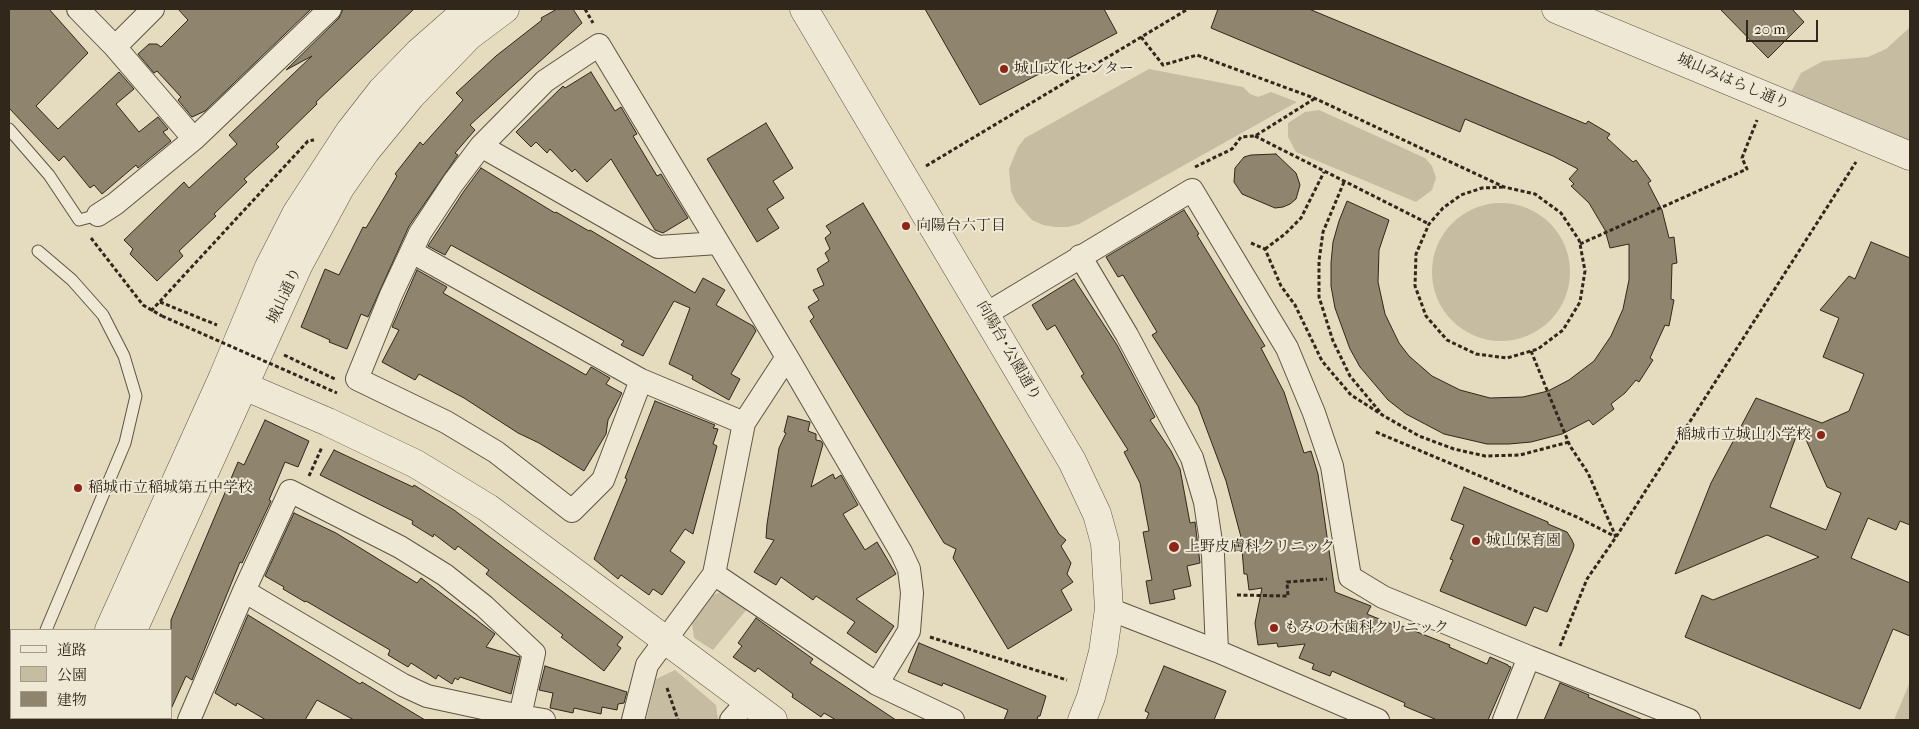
<!DOCTYPE html>
<html>
<head>
<meta charset="utf-8">
<style>
	body { margin:0 }
	#map { position:relative; width:1919px; height:729px; overflow:hidden; background:#e5dbbe; font-family:"IM FELL French Canon","Noto Serif JP",serif }
	canvas { display:block }
	.frame { position:absolute; inset:0; border:10px solid #31271a; pointer-events:none }
	.legend { position:absolute; left:10px; top:629px; width:162px; height:90px; box-sizing:border-box; background:#eee8d5; border:1px solid #a29b8a; margin:0; padding:6px 9px; list-style:none; font-size:15px; color:#31271a }
	.legend li { display:flex; align-items:center; gap:10px; height:25px }
	.legend b { width:25px; border:1px solid #a29b8a }
	.scale { position:absolute; left:1746px; top:20px; width:72px; height:22px; box-sizing:border-box; border:2px solid #31271a; border-top:0; padding-left:6px; font-size:15px; line-height:18px; white-space:nowrap; color:#31271a; -webkit-text-stroke:4px #eee8d5; paint-order:stroke }
</style>
</head>
<body>
<div id="map">
<canvas width="1919" height="729"></canvas>
<div class="frame"></div>
<ul class="legend">
<li><b style="height:6px;background:#eee8d5"></b>道路</li>
<li><b style="height:14px;background:#c6bca2"></b>公園</li>
<li><b style="height:14px;background:#8f856f"></b>建物</li>
</ul>
<div class="scale">20 m</div>
</div>
<script>
const ctx = document.querySelector('canvas').getContext('2d');
ctx.lineJoin = 'round';
function paint(path, color) {
  ctx.fillStyle = color;
  ctx.fill(path, 'evenodd');
}
function shape(rows) {
  const path = new Path2D();
  for (const r of rows) {
    if (r.length === 3) {
      path.moveTo(r[0] + r[2], r[1]);
      path.arc(r[0], r[1], r[2], 0, 2 * Math.PI);
      continue;
    }
    path.moveTo(r[0], r[1]);
    for (let i = 2; i < r.length; i += 2) path.lineTo(r[i], r[i + 1]);
  }
  return path;
}
function trace(path, color, width, dash) {
  ctx.strokeStyle = color;
  ctx.lineWidth = width;
  ctx.lineCap = dash ? 'butt' : 'round';
  ctx.setLineDash(dash || []);
  ctx.stroke(path);
}
function write(font, color, halo, rows, align = 'center') {
  ctx.font = font + ' "IM FELL French Canon","Noto Serif JP",serif';
  ctx.lineWidth = 4;
  ctx.setLineDash([]);
  ctx.textBaseline = 'middle';
  ctx.strokeStyle = halo;
  ctx.fillStyle = color;
  for (const [text, x, y, turn = 0] of rows) {
    ctx.save();
    ctx.translate(x, y);
    ctx.rotate((+turn || 0) * Math.PI / 180);
    ctx.textAlign = isNaN(turn) ? turn : align;
    if (halo) ctx.strokeText(text, 0, 0);
    ctx.fillText(text, 0, 0);
    ctx.restore();
  }
}
const green = shape([
	[1910,25,1910,142,1789,96,1801,73,1823,61,1868,57,1886,49,1908,29],
	[1149,69,1243,87,1250,94,1258,97,1271,92,1297,102,1079,224,1068,227,1055,227,1043,225,1032,220,1016,202,1011,191,1009,169,1018,147,1025,138],
	[1319,110,1425,158,1432,166,1436,178,1432,190,1416,202,1296,152,1288,137,1288,123,1305,112],
	[1501,272,69],
	[725,591,747,609,713,650,694,638,692,623,709,596],
	[675,670,716,705,718,720,646,720,656,679],
	[1910,682,1910,720,1894,720]
]);
const building = shape([
	[9,9,49,9,88,53,36,106,58,129,119,72,134,89,116,104,139,132,158,117,168,129,163,132,171,141,138,168,136,165,102,194,94,185,90,188,64,156,59,161,9,108,9,9],
	[178,9,311,9,205,111,192,117,178,100,181,97,157,71,154,73,138,54,149,44,157,44,161,47,188,20,178,9],
	[343,9,414,9,316,102,317,104,276,144,279,147,244,179,247,182,214,214,216,216,179,251,183,256,157,281,130,254,133,249,124,240,184,182,189,188,237,144,229,135,312,56,286,70,339,18,343,9],
	[557,9,573,9,582,23,470,125,475,130,455,153,458,155,409,226,368,317,361,314,347,349,329,342,330,340,301,327,325,269,339,275,363,227,366,228,397,176,395,174,420,142,423,145,463,100,456,93,496,56,542,20,541,18,557,9],
	[925,9,1104,9,1117,33,980,105,925,9],
	[1218,9,1309,9,1586,124,1588,121,1610,134,1607,138,1633,162,1636,160,1651,181,1648,183,1662,210,1669,238,1674,237,1677,263,1672,264,1671,299,1674,300,1669,326,1665,325,1650,358,1653,360,1639,382,1636,380,1625,393,1611,404,1614,409,1593,425,1589,420,1562,434,1531,442,1509,444,1487,444,1444,434,1406,414,1388,400,1360,367,1350,349,1335,308,1331,286,1331,263,1333,242,1339,221,1347,201,1389,220,1379,250,1378,282,1385,314,1399,343,1409,356,1432,376,1460,390,1490,398,1523,397,1548,391,1569,380,1594,361,1611,336,1623,309,1629,280,1629,244,1610,248,1605,230,1589,203,1571,186,1574,184,1569,179,1578,169,1553,156,1465,119,1460,132,1211,28,1218,9],
	[1720,9,1792,9,1804,22,1768,58,1720,9],
	[591,72,615,111,621,107,637,134,633,136,657,176,661,174,688,218,663,233,655,230,611,159,587,182,575,169,572,172,550,149,547,153,536,142,531,147,516,132,563,86,565,88,591,72],
	[766,123,793,168,773,181,784,198,767,209,779,228,757,242,707,159,766,123],
	[1276,154,1296,173,1300,185,1296,199,1290,204,1283,207,1275,208,1242,194,1234,182,1235,168,1244,157,1251,155,1276,154],
	[481,168,555,213,556,212,589,231,590,230,695,293,703,278,725,290,716,305,753,326,756,331,731,374,740,379,729,400,692,379,693,376,669,364,690,308,674,301,643,356,621,345,624,341,451,245,445,255,428,246,464,191,481,168],
	[863,203,1059,534,1066,540,1061,546,1071,563,1067,574,1073,582,1061,590,1072,610,1008,649,953,558,956,549,944,543,810,321,814,317,808,307,819,300,813,290,824,285,817,269,829,261,825,253,830,249,825,238,831,233,826,226,863,203],
	[1184,210,1199,234,1197,235,1265,346,1261,348,1284,392,1304,453,1311,451,1318,474,1335,592,1371,606,1367,614,1401,628,1402,626,1450,645,1449,647,1487,664,1490,657,1508,665,1508,666,1511,667,1488,720,1437,720,1404,706,1405,703,1332,671,1330,676,1312,669,1314,664,1299,658,1305,644,1278,647,1277,643,1258,645,1255,623,1262,588,1249,590,1247,574,1244,574,1241,537,1226,481,1198,406,1152,335,1157,332,1123,275,1118,277,1106,257,1184,210],
	[1871,242,1910,258,1910,525,1900,521,1896,530,1868,518,1851,558,1910,583,1910,636,1893,629,1860,709,1685,637,1702,595,1713,600,1819,557,1767,535,1675,574,1711,483,1756,398,1822,423,1849,411,1864,374,1823,357,1839,318,1820,310,1849,276,1855,279,1871,242],
	[1800,426,1827,487,1841,493,1826,530,1770,507,1800,426],
	[417,270,447,287,443,293,586,375,591,367,610,378,606,384,622,393,608,420,606,434,584,471,539,443,518,433,464,398,419,374,415,380,382,362,399,330,392,327,417,270],
	[1074,279,1117,345,1155,417,1150,420,1171,451,1180,469,1190,523,1195,522,1200,563,1187,566,1191,586,1173,590,1175,599,1150,604,1146,581,1152,580,1143,532,1149,531,1140,483,1124,452,1128,450,1081,376,1084,374,1055,325,1047,330,1032,305,1074,279],
	[655,401,715,425,713,428,718,429,713,444,717,446,693,534,685,529,670,551,685,562,662,595,653,589,649,595,621,575,618,579,594,559,627,479,625,478,655,401],
	[788,416,810,422,808,431,816,434,816,440,821,441,823,444,811,487,833,474,835,479,841,475,858,505,843,514,865,550,877,542,896,574,856,599,894,626,876,653,847,633,855,622,816,596,813,600,781,577,776,585,754,572,774,540,766,538,767,524,779,448,786,433,784,432,788,416],
	[265,420,309,441,298,467,285,462,269,500,271,501,242,563,240,562,192,680,186,676,171,709,171,620,238,462,244,465,265,420],
	[334,450,413,487,414,485,454,510,623,637,617,645,621,648,604,671,561,637,563,635,486,574,489,570,458,546,455,550,434,534,433,537,412,524,413,521,320,475,334,450],
	[1464,487,1548,522,1548,524,1567,532,1572,540,1574,545,1573,549,1547,612,1534,607,1526,626,1440,591,1453,560,1450,559,1464,525,1451,520,1464,487],
	[294,513,336,533,417,583,421,578,495,634,486,647,520,657,511,694,460,677,458,680,455,678,452,684,438,675,436,679,411,663,408,667,388,655,390,650,306,601,305,602,283,589,284,587,265,576,294,513],
	[248,615,360,684,362,682,425,720,354,720,317,700,305,720,266,720,237,703,236,706,215,693,248,615],
	[756,618,813,659,810,663,896,720,836,720,824,713,821,717,792,697,793,694,758,668,755,672,733,657,742,646,738,643,756,618],
	[919,643,1046,696,1040,716,1038,716,1037,720,1004,720,1008,710,943,683,942,686,908,672,919,643],
	[545,666,627,692,624,703,618,704,617,710,602,707,601,714,574,708,573,713,550,708,553,693,539,690,545,666],
	[1164,666,1226,691,1214,720,1146,720,1149,713,1145,711,1164,666],
	[1560,683,1589,695,1588,697,1643,720,1544,720,1560,683]
]);
const path = shape([
	[585,9,593,23],
	[1141,37,1163,65,1197,55,1314,98,1504,187,1535,194,1561,213,1579,240,1580,244,1585,271,1580,302,1563,330,1538,349,1507,358,1476,354,1447,340,1426,316,1415,286,1416,254,1429,224,1443,208,1461,195,1482,188,1504,187],
	[1255,136,1429,224],
	[926,166,1188,9],
	[1195,167,1232,149,1241,137,1255,136,1314,99],
	[1344,182,1323,232,1319,261,1319,297,1333,341,1350,376,1380,412],
	[91,238,143,305,162,316],
	[1251,243,1265,249,1281,286,1295,305,1322,361,1351,395,1384,416,1419,436,1454,449,1485,456,1520,455,1569,442],
	[1580,244,1747,169,1742,158,1757,120],
	[1265,249,1285,234,1301,218,1324,172],
	[160,302,217,325],
	[151,311,308,141,314,140],
	[1531,351,1570,446,1588,473,1616,537],
	[284,355,335,379],
	[1376,432,1577,517,1616,537],
	[309,476,322,447],
	[1237,595,1288,596,1287,582,1327,579],
	[930,637,1067,680],
	[1560,646,1587,579,1616,537,1856,162],
	[667,688,678,720]
]);
const service = shape([
	[9,129,49,175,79,220,98,215],
	[38,251,72,280,103,315,124,356,136,396,125,443,46,630]
]);
const minor = shape([
	[78,9,115,47,194,139,330,9],
	[115,47,153,9],
	[481,146,658,247,718,243],
	[98,215,115,204,194,139],
	[412,252,641,380,744,423],
	[1080,256,1127,335,1192,458,1205,502,1213,555,1217,651],
	[986,314,1192,190,1287,348,1314,413,1332,466,1350,577,1383,597,1529,657,1504,720],
	[641,380,603,480,572,511,496,452,446,422,357,379,391,295,420,233,453,183,481,146,545,81,599,45,787,357,901,552,909,569,912,593,909,631,877,684],
	[714,574,877,684,953,720],
	[244,591,403,685,427,696,520,716],
	[1109,609,1217,651,1378,720],
	[1529,657,1689,720],
	[189,720,244,591,290,491,400,547,445,575,484,606,534,653,520,716,544,720],
	[633,720,647,665,714,574,744,423,787,357],
	[731,720,747,702]
]);
const tertiary = shape([
	[804,9,1072,461,1097,514,1105,543,1109,609,1103,652,1091,697,1082,720],
	[1556,9,1910,156],
	[244,386,328,422,416,464,488,508,773,720],
	[109,630,223,377,269,267,296,214,350,131,382,90,418,53,468,9],
	[133,630,299,264,340,188,366,151,411,96,469,36,505,9],
	[68,720,70,718],
	[93,720,94,718]
]);
const pathBridge = shape([
	[162,316,337,393]
]);
const markers = [
	[1004,69,5,"#8f2418"],
	[906,226,5,"#8f2418"],
	[1821,435,5,"#8f2418"],
	[78,488,5,"#8f2418"],
	[1476,541,5,"#8f2418"],
	[1174,547,6,"#8f2418"],
	[1274,628,5,"#8f2418"]
];
const poiNames = [
	["城山文化センター",1014,69],
	["向陽台六丁目",916,226],
	["稲城市立城山小学校",1811,435,"right"],
	["稲城市立稲城第五中学校",88,488],
	["城山保育園",1486,541],
	["上野皮膚科クリニック",1185,547],
	["もみの木歯科クリニック",1284,628]
];
const streetNames = [
	["城山みはらし通り",1733,82,23],
	["城山通り",285,296,-65],
	["向陽台･公園通り",1008,351,60]
];
paint(green, '#c6bca2');
paint(building, '#8f856f');
trace(building, '#31271a', 1);
trace(service, '#5e5443', 13);
trace(minor, '#5e5443', 24);
trace(tertiary, '#5e5443', 29);
trace(path, '#31271a', 3, [4, 2.5]);
trace(service, '#eee8d5', 11);
trace(minor, '#eee8d5', 22);
trace(tertiary, '#eee8d5', 28);
trace(pathBridge, '#31271a', 3, [4, 2.5]);
for (const [x, y, r, color] of markers) {
  const dot = new Path2D();
  dot.arc(x, y, r, 0, 2 * Math.PI);
  ctx.fillStyle = color;
  ctx.fill(dot);
  trace(dot, '#eee8d5', 2);
}
write('15px', '#31271a', '#eee8d5', poiNames, 'left');
write('15px', '#31271a', '#eee8d5', streetNames);
</script>
</body>
</html>
